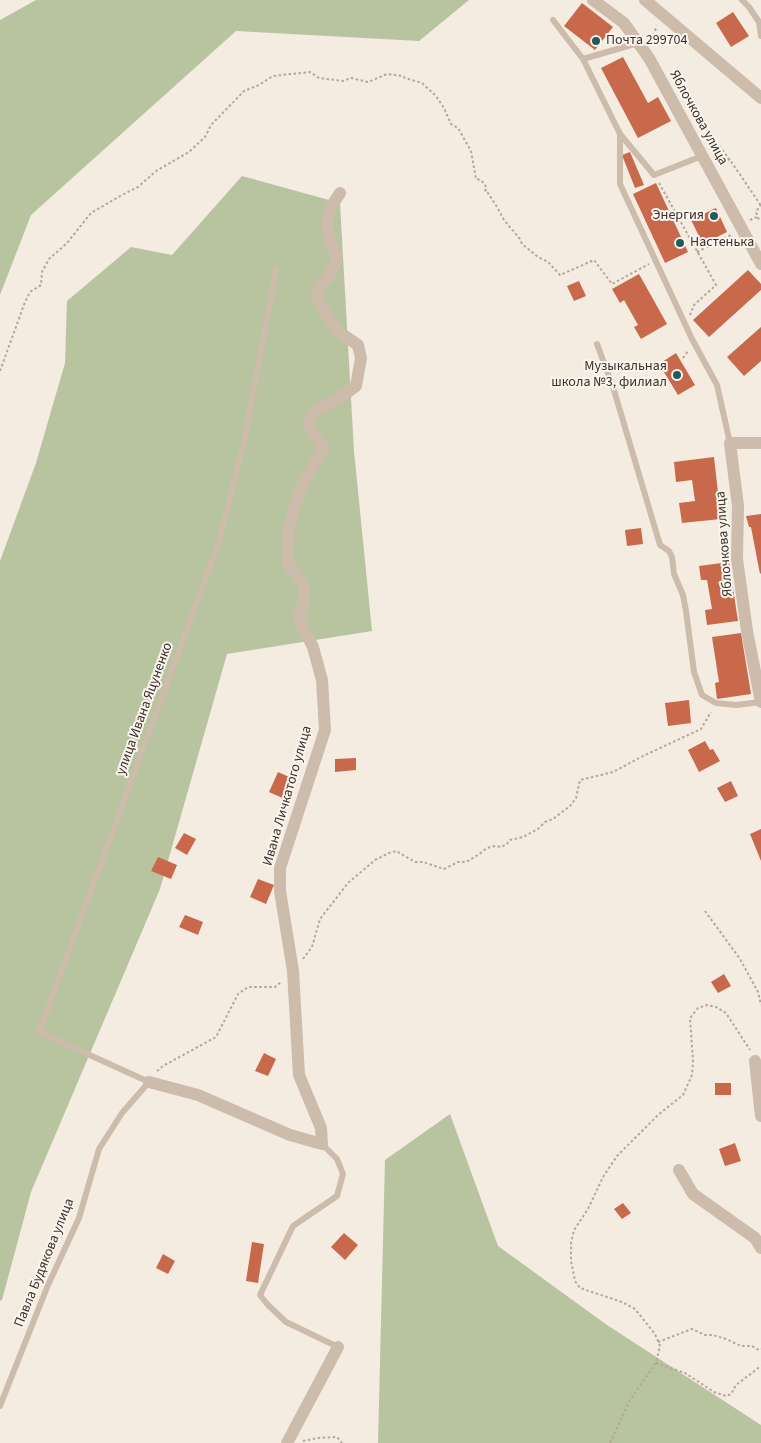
<!DOCTYPE html>
<html>
<head>
<meta charset="utf-8">
<style>
	body { margin:0 }
	canvas { display:block; background:#f4ebe1 }
</style>
</head>
<body>
<canvas width="761" height="1443"></canvas>
<script>
const ctx = document.querySelector('canvas').getContext('2d');
ctx.lineJoin = 'round';
function paint(path, color) {
  ctx.fillStyle = color;
  ctx.fill(path, 'evenodd');
}
function shape(rows) {
  const path = new Path2D();
  for (const r of rows) {
    path.moveTo(r[0], r[1]);
    for (let i = 2; i < r.length; i += 2) path.lineTo(r[i], r[i + 1]);
  }
  return path;
}
function trace(path, color, width, dash) {
  ctx.strokeStyle = color;
  ctx.lineWidth = width;
  ctx.lineCap = dash ? 'butt' : 'round';
  ctx.setLineDash(dash || []);
  ctx.stroke(path);
}
function write(font, color, halo, rows, align = 'center') {
  ctx.font = font + ' "Source Sans 3",sans-serif';
  ctx.lineWidth = 4;
  ctx.setLineDash([]);
  ctx.textBaseline = 'middle';
  ctx.strokeStyle = halo;
  ctx.fillStyle = color;
  for (const [text, x, y, turn = 0] of rows) {
    ctx.save();
    ctx.translate(x, y);
    ctx.rotate((+turn || 0) * Math.PI / 180);
    ctx.textAlign = isNaN(turn) ? turn : align;
    if (halo) ctx.strokeText(text, 0, 0);
    ctx.fillText(text, 0, 0);
    ctx.restore();
  }
}
const green = shape([
	[36,0,469,0,419,41,236,31,31,215,0,295,0,20],
	[242,176,340,203,354,451,372,631,227,654,160,889,31,1192,2,1300,0,1301,0,561,36,463,65,363,67,301,131,247,172,255],
	[450,1114,498,1246,607,1325,761,1425,761,1443,378,1443,385,1160]
]);
const building = shape([
	[582,3,613,27,595,50,564,26],
	[733,12,749,36,731,47,716,23],
	[623,57,648,103,658,97,671,121,638,138,601,68],
	[630,152,644,185,635,188,622,155],
	[656,183,688,252,665,263,633,194],
	[716,208,727,232,703,244,691,220],
	[748,270,761,284,761,290,709,337,693,320],
	[639,274,667,324,641,339,634,327,638,325,624,300,620,303,612,289],
	[579,281,586,296,574,301,567,286],
	[761,327,761,361,744,376,727,357],
	[676,353,695,385,678,395,659,364],
	[714,457,721,519,682,523,679,503,695,501,692,480,676,482,674,462],
	[761,514,761,573,760,574,751,527,749,527,746,516],
	[641,528,643,544,627,546,625,530],
	[729,562,738,621,707,625,705,610,712,609,707,580,701,580,699,566],
	[741,633,751,694,717,699,715,683,719,682,712,637],
	[689,700,691,723,668,726,665,703],
	[705,741,710,750,713,749,720,761,699,772,688,750],
	[356,758,356,770,335,772,335,759],
	[278,772,296,780,287,800,269,792],
	[731,781,738,796,725,802,717,788],
	[761,829,761,861,750,834],
	[184,833,196,839,187,855,175,848],
	[158,857,177,865,171,879,151,871],
	[258,879,274,885,266,904,250,897],
	[185,915,203,922,198,935,179,927],
	[724,974,731,986,718,993,711,982],
	[264,1053,276,1059,268,1076,255,1071],
	[715,1083,731,1083,731,1095,715,1095],
	[735,1143,741,1161,725,1166,719,1149],
	[623,1203,631,1213,622,1219,614,1209],
	[344,1233,358,1245,345,1260,331,1247],
	[252,1242,264,1244,258,1283,246,1281],
	[163,1254,175,1261,168,1274,156,1268]
]);
const path = shape([
	[651,40,657,26],
	[695,114,730,160],
	[717,158,730,160,760,204],
	[659,183,716,285,694,305,690,315],
	[761,204,756,212,758,218,761,221],
	[750,220,757,217],
	[697,252,731,235],
	[683,358,688,351],
	[0,371,25,302,30,292,41,285,42,272,49,259,67,243,91,213,120,196,138,187,156,171,189,152,205,137,211,125,244,91,259,85,273,76,310,72,319,78,343,81,351,78,368,82,387,74,403,76,405,78,422,83,436,96,444,108,451,124,458,128,471,151,476,179,481,180,487,188,485,191,488,193,497,207,504,220,520,239,522,244,538,257,548,262,560,275,594,260,612,284,649,264],
	[705,911,740,959,758,992,761,1005],
	[303,959,312,947,320,919,348,883,375,860,389,853,396,851,415,862,423,862,444,869,458,862,466,862,478,855,487,848,495,846,501,847,507,844,510,840,523,837,538,829,545,822,553,819,570,806,576,798,580,780,613,772,643,756,701,729,711,712],
	[157,1071,163,1066,216,1037,238,994,248,987,275,987,281,982],
	[658,1342,692,1329,705,1335,713,1335,726,1339,741,1346,752,1346,759,1350,761,1349],
	[656,1363,685,1373,714,1392,726,1396,731,1394,736,1385,761,1366],
	[303,1441,317,1438,337,1437,342,1443],
	[610,1443,630,1400,656,1363,660,1346,655,1334,635,1309,622,1302,580,1288,575,1281,571,1261,571,1243,574,1230,588,1209,603,1177,617,1156,658,1115,683,1095,692,1075,693,1061,690,1018,698,1008,707,1005,716,1007,726,1013,750,1050]
]);
const service = shape([
	[742,0,749,7,759,22,761,36],
	[553,20,583,59,638,43],
	[583,59,620,134,620,184,692,339,717,385,730,443],
	[620,134,654,175,702,156],
	[597,344,613,387,660,545,669,551,672,557,674,574,683,595,686,611,694,672,702,695,716,703,736,705,761,702],
	[322,1144,337,1159,343,1174,337,1196,293,1226,260,1295,268,1305,286,1322,338,1347],
	[0,1406,48,1285,79,1218,99,1149,122,1113,149,1082,39,1032,219,542,244,442,276,270]
]);
const minor = shape([
	[593,0,624,23,649,58,761,264],
	[645,0,761,98],
	[761,443,730,443,738,506,737,559,747,631,761,702],
	[755,1061,761,1116],
	[149,1082,198,1095,290,1135,322,1144,321,1128,299,1075,293,971,280,891,280,868,325,730,322,680,313,647,299,619,304,601,304,586,287,562,289,527,300,490,323,448,310,428,308,423,314,412,344,395,356,386,361,358,358,345,336,330,318,300,318,288,329,276,337,260,327,231,329,210,340,193],
	[679,1170,693,1194,755,1238,761,1248],
	[287,1443,338,1347]
]);
const markers = [
	[596,41,5,"#1f5a5e"],
	[714,216,5,"#1f5a5e"],
	[680,243,5,"#1f5a5e"],
	[677,375,5,"#1f5a5e"]
];
const poiNames = [
	["Почта 299704",606,41],
	["Энергия",704,216,"right"],
	["Настенька",690,243],
	["Музыкальная",667,367,"right"],
	["школа №3, филиал",667,383,"right"]
];
const streetNames = [
	["Яблочкова улица",698,118,61],
	["Яблочкова улица",725,544,-94],
	["улица Ивана Яцуненко",145,709,-70],
	["Ивана Личкатого улица",288,796,-74],
	["Павла Будякова улица",45,1263,-68]
];
paint(green, '#b8c4a0');
paint(building, '#c8694b');
trace(path, '#b9a596', 2, [2.5, 2.5]);
trace(service, '#cdbbac', 6);
trace(minor, '#cdbbac', 12);
for (const [x, y, r, color] of markers) {
  const dot = new Path2D();
  dot.arc(x, y, r, 0, 2 * Math.PI);
  ctx.fillStyle = color;
  ctx.fill(dot);
  trace(dot, '#fbf5ee', 2);
}
write('14px', '#3b302b', '#fbf5ee', poiNames, 'left');
write('14px', '#3b302b', '#fbf5ee', streetNames);
</script>
</body>
</html>
